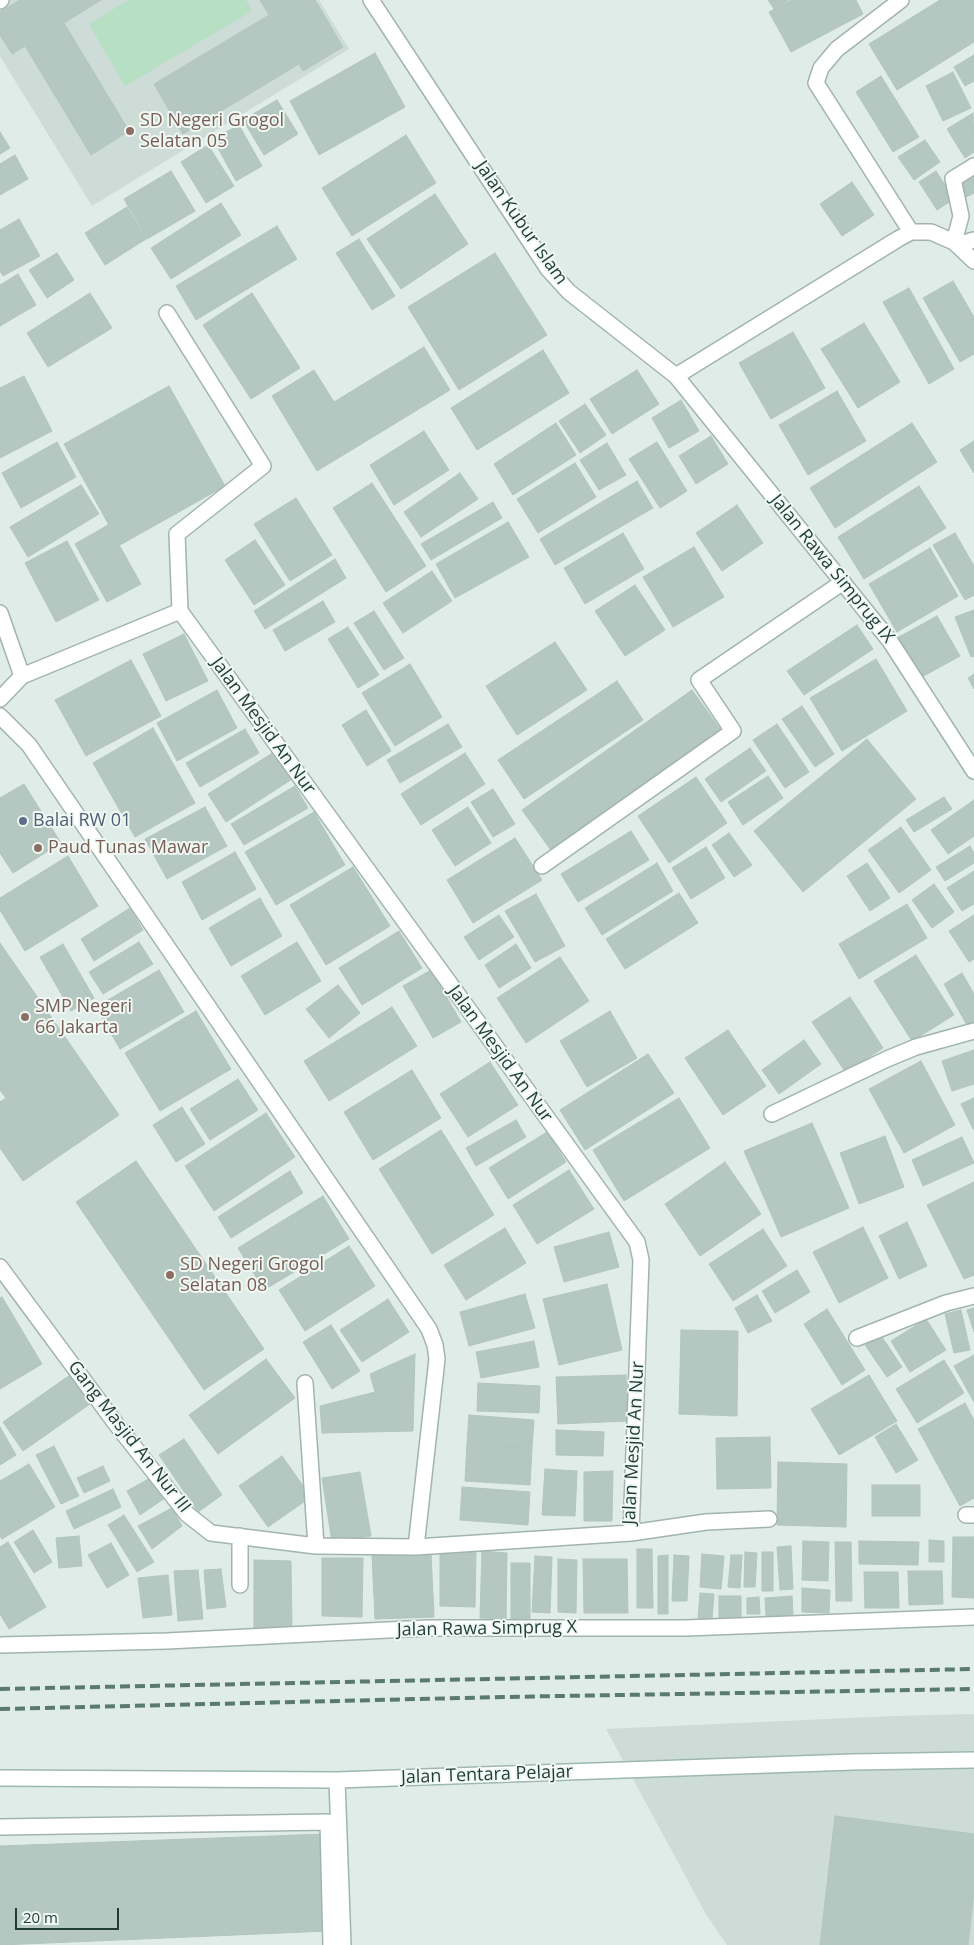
<!DOCTYPE html>
<html>
<head>
<meta charset="utf-8">
<style>
	body { margin:0 }
	#map { position:relative; width:974px; height:1945px; overflow:hidden; background:#dfece7; font-family:"Open Sans",sans-serif }
	canvas { display:block }
	.scale { position:absolute; left:15px; top:1908px; width:104px; height:22px; box-sizing:border-box; border:2px solid #1f3d36; border-top:0; padding-left:6px; font-size:15px; line-height:18px; white-space:nowrap; color:#1f3d36; -webkit-text-stroke:4px #f0f8f4; paint-order:stroke }
</style>
</head>
<body>
<div id="map">
<canvas width="974" height="1945"></canvas>
<div class="scale">20 m</div>
</div>
<script>
const ctx = document.querySelector('canvas').getContext('2d');
ctx.lineJoin = 'round';
function paint(path, color) {
  ctx.fillStyle = color;
  ctx.fill(path, 'evenodd');
}
function shape(rows) {
  const path = new Path2D();
  for (const r of rows) {
    path.moveTo(r[0], r[1]);
    for (let i = 2; i < r.length; i += 2) path.lineTo(r[i], r[i + 1]);
  }
  return path;
}
function trace(path, color, width, dash) {
  ctx.strokeStyle = color;
  ctx.lineWidth = width;
  ctx.lineCap = dash ? 'butt' : 'round';
  ctx.setLineDash(dash || []);
  ctx.stroke(path);
}
function write(font, color, halo, rows, align = 'center') {
  ctx.font = font + ' "Open Sans",sans-serif';
  ctx.lineWidth = 4;
  ctx.setLineDash([]);
  ctx.textBaseline = 'middle';
  ctx.strokeStyle = halo;
  ctx.fillStyle = color;
  for (const [text, x, y, turn = 0] of rows) {
    ctx.save();
    ctx.translate(x, y);
    ctx.rotate((+turn || 0) * Math.PI / 180);
    ctx.textAlign = isNaN(turn) ? turn : align;
    if (halo) ctx.strokeText(text, 0, 0);
    ctx.fillText(text, 0, 0);
    ctx.restore();
  }
}
const built = shape([
	[8,0,319,0,349,49,92,206,0,56,0,5],
	[974,1714,974,1945,727,1945,707,1916,606,1729,894,1716]
]);
const green = shape([
	[129,0,246,0,252,11,125,86,89,24]
]);
const building = shape([
	[20,0,101,0,64,23,129,131,91,155,25,46,12,54,0,35,0,12,20,0],
	[260,0,315,0,343,47,303,71,299,64,183,134,154,84,269,15,260,0],
	[768,0,789,0,774,9,768,0],
	[792,0,856,0,863,14,791,52,769,12,792,0],
	[940,0,974,0,974,42,897,90,869,44,940,0],
	[375,53,405,107,319,155,290,101,375,53],
	[974,55,974,81,965,86,954,67,974,55],
	[953,72,971,108,943,121,926,86,953,72],
	[881,76,919,137,893,152,856,92,881,76],
	[277,100,298,134,264,155,243,120,277,100],
	[973,113,974,152,965,158,947,129,973,113],
	[239,125,262,166,236,181,213,139,239,125],
	[0,132,10,148,0,154,0,132],
	[406,135,436,183,352,236,322,188,406,135],
	[925,140,940,162,914,180,898,157,925,140],
	[208,145,234,186,206,203,181,162,208,145],
	[15,155,28,179,0,195,0,164,15,155],
	[171,171,195,211,147,239,124,199,171,171],
	[936,171,954,199,937,210,919,182,936,171],
	[974,171,974,193,966,197,958,178,974,171],
	[852,182,874,215,842,236,820,204,852,182],
	[435,194,468,244,401,289,367,239,435,194],
	[221,203,241,235,171,279,151,248,221,203],
	[127,207,146,239,105,265,85,233,127,207],
	[19,219,40,256,3,276,0,271,0,230,19,219],
	[277,226,297,259,196,320,176,286,277,226],
	[359,239,395,296,372,310,336,253,359,239],
	[57,253,74,280,47,298,29,270,57,253],
	[495,253,547,335,459,390,408,307,495,253],
	[18,274,36,305,0,326,0,285,18,274],
	[953,281,974,317,974,354,960,362,923,298,953,281],
	[909,288,954,369,929,384,883,302,909,288],
	[90,293,112,328,48,367,27,333,90,293],
	[252,293,300,368,251,399,203,325,252,293],
	[864,323,900,382,858,408,821,349,864,323],
	[793,332,825,388,771,419,739,363,793,332],
	[424,347,450,390,317,471,272,396,314,370,334,402,424,347],
	[543,350,569,393,477,450,451,408,543,350],
	[637,370,659,404,612,434,590,399,637,370],
	[24,376,52,431,0,458,0,388,24,376],
	[169,386,225,486,120,545,64,444,169,386],
	[837,391,866,441,808,475,779,425,837,391],
	[681,400,699,431,669,448,652,418,681,400],
	[585,404,606,435,580,453,559,421,585,404],
	[556,423,576,455,513,495,494,464,556,423],
	[912,423,937,462,835,528,810,488,912,423],
	[424,431,449,470,394,505,370,465,424,431],
	[711,436,728,464,696,484,679,456,711,436],
	[974,441,974,473,960,450,974,441],
	[57,442,76,477,21,508,2,473,57,442],
	[657,442,687,491,660,508,629,459,657,442],
	[607,443,626,475,599,490,580,460,607,443],
	[575,463,596,497,538,533,517,499,575,463],
	[460,473,478,499,421,537,404,512,460,473],
	[637,481,653,508,555,565,540,539,637,481],
	[372,483,426,566,386,592,333,508,372,483],
	[81,485,99,514,28,557,10,527,81,485],
	[919,486,946,528,864,579,838,537,919,486],
	[296,498,332,555,290,581,254,524,296,498],
	[493,502,502,518,431,560,421,544,493,502],
	[737,505,763,543,722,571,696,533,737,505],
	[508,522,529,557,455,598,436,564,508,522],
	[108,525,141,584,107,602,75,544,108,525],
	[623,533,644,569,585,604,564,568,623,533],
	[955,533,974,566,974,595,965,600,933,545,955,533],
	[255,540,285,585,254,605,225,560,255,540],
	[67,541,99,600,56,622,25,563,67,541],
	[694,547,724,597,673,627,643,577,694,547],
	[930,548,958,596,897,632,869,584,930,548],
	[335,559,346,578,265,629,254,611,335,559],
	[432,571,452,601,403,633,383,603,432,571],
	[635,585,665,630,625,656,595,611,635,585],
	[323,601,335,622,285,651,273,630,323,601],
	[974,610,974,656,971,657,955,617,974,610],
	[374,611,404,658,384,670,354,623,374,611],
	[937,616,960,656,920,678,897,638,937,616],
	[857,625,873,649,804,695,787,671,857,625],
	[348,627,379,675,358,688,328,639,348,627],
	[184,634,208,681,166,701,143,654,184,634],
	[555,642,587,690,517,735,486,686,555,642],
	[876,659,907,711,842,751,810,698,876,659],
	[131,660,161,716,86,756,55,700,131,660],
	[410,664,442,717,395,746,362,693,410,664],
	[974,674,974,689,968,678,974,674],
	[617,681,643,720,524,799,498,760,617,681],
	[217,690,237,728,177,761,157,723,217,690],
	[692,690,723,733,553,853,522,810,692,690],
	[802,706,834,754,815,767,782,719,802,706],
	[366,710,391,751,367,766,342,725,366,710],
	[448,724,462,747,400,783,387,760,448,724],
	[777,724,809,772,785,788,753,740,777,724],
	[153,728,195,803,135,837,93,763,153,728],
	[245,729,259,753,200,787,186,763,245,729],
	[867,739,916,799,803,892,754,831,867,739],
	[750,748,766,771,721,802,705,779,750,748],
	[274,752,292,779,226,822,208,794,274,752],
	[465,753,485,784,421,825,401,794,465,753],
	[768,776,783,798,743,825,728,802,768,776],
	[696,777,727,823,669,863,638,816,696,777],
	[24,784,61,843,13,873,0,853,0,798,24,784],
	[295,786,308,808,244,845,231,824,295,786],
	[493,789,515,824,493,837,471,802,493,789],
	[944,797,952,809,914,832,906,820,944,797],
	[974,800,974,836,948,854,931,830,974,800],
	[205,807,227,846,167,879,145,839,205,807],
	[468,807,491,843,455,866,432,830,468,807],
	[314,812,345,865,276,905,245,852,314,812],
	[901,827,931,870,899,893,868,850,901,827],
	[631,831,649,860,578,902,561,874,631,831],
	[729,833,752,865,734,877,712,845,729,833],
	[515,838,542,880,473,923,447,880,515,838],
	[970,846,974,853,974,863,945,881,936,867,970,846],
	[706,847,725,878,691,899,672,868,706,847],
	[235,852,256,889,202,920,182,882,235,852],
	[68,856,98,906,25,951,0,910,0,898,68,856],
	[657,863,673,891,602,935,585,908,657,863],
	[867,863,890,898,870,911,847,876,867,863],
	[353,867,390,926,326,965,290,905,353,867],
	[974,871,974,904,962,911,947,888,974,871],
	[934,884,954,912,932,928,912,900,934,884],
	[679,893,698,923,625,969,606,939,679,893],
	[536,894,565,946,535,962,505,911,536,894],
	[260,898,282,936,231,966,209,928,260,898],
	[907,904,927,938,859,979,839,944,907,904],
	[130,908,143,930,94,961,81,939,130,908],
	[499,915,514,937,479,960,464,937,499,915],
	[974,915,974,959,969,962,949,931,974,915],
	[399,931,422,968,362,1005,339,968,399,931],
	[139,942,153,964,103,994,89,972,139,942],
	[297,942,321,981,265,1015,241,976,297,942],
	[0,943,119,1115,23,1181,0,1148,0,1102,6,1098,0,1090,0,943],
	[63,944,94,998,71,1011,40,957,63,944],
	[516,944,531,968,499,988,485,965,516,944],
	[916,955,954,1015,912,1041,874,981,916,955],
	[560,957,589,1001,526,1043,497,998,560,957],
	[159,970,184,1012,120,1049,96,1007,159,970],
	[431,970,461,1022,433,1038,403,986,431,970],
	[962,973,974,994,974,1023,968,1027,944,984,962,973],
	[338,985,360,1013,329,1038,306,1009,338,985],
	[850,997,883,1048,846,1073,812,1022,850,997],
	[392,1007,417,1046,329,1101,304,1061,392,1007],
	[196,1011,231,1069,160,1111,125,1053,196,1011],
	[610,1011,637,1058,587,1087,560,1041,610,1011],
	[728,1030,766,1086,723,1115,685,1058,728,1030],
	[804,1040,821,1064,779,1094,762,1070,804,1040],
	[974,1050,974,1084,952,1091,942,1061,974,1050],
	[648,1054,674,1093,585,1150,560,1110,648,1054],
	[921,1061,955,1125,904,1153,869,1089,921,1061],
	[490,1062,518,1105,468,1137,440,1094,490,1062],
	[412,1070,441,1118,373,1160,344,1112,412,1070],
	[238,1079,258,1110,210,1140,190,1109,238,1079],
	[679,1098,710,1148,624,1201,593,1150,679,1098],
	[974,1098,974,1129,973,1129,961,1104,974,1098],
	[182,1107,205,1144,176,1162,153,1125,182,1107],
	[266,1113,295,1157,214,1211,185,1166,266,1113],
	[516,1120,526,1137,476,1166,466,1148,516,1120],
	[812,1123,849,1208,781,1237,744,1151,812,1123],
	[441,1130,468,1173,406,1212,379,1169,441,1130],
	[547,1132,566,1162,508,1199,489,1168,547,1132],
	[885,1136,904,1187,859,1204,840,1153,885,1136],
	[962,1137,974,1163,923,1186,912,1160,962,1137],
	[136,1161,264,1349,204,1390,76,1202,136,1161],
	[725,1162,761,1214,700,1256,665,1204,725,1162],
	[569,1170,594,1209,537,1244,513,1205,569,1170],
	[290,1171,303,1193,231,1238,218,1217,290,1171],
	[468,1173,494,1215,432,1254,406,1212,468,1173],
	[974,1182,974,1275,964,1279,927,1205,974,1182],
	[323,1196,349,1239,264,1290,238,1248,323,1196],
	[907,1222,927,1266,899,1279,879,1236,907,1222],
	[863,1227,888,1278,839,1303,813,1252,863,1227],
	[505,1228,526,1263,466,1300,444,1265,505,1228],
	[763,1229,787,1266,733,1301,709,1264,763,1229],
	[609,1232,619,1267,564,1282,554,1247,609,1232],
	[349,1246,375,1286,305,1331,279,1290,349,1246],
	[797,1270,810,1292,775,1313,762,1291,797,1270],
	[607,1284,622,1350,559,1365,543,1299,607,1284],
	[525,1294,535,1328,469,1346,460,1312,525,1294],
	[757,1295,772,1321,748,1333,735,1308,757,1295],
	[2,1297,42,1364,0,1389,0,1298,2,1297],
	[388,1299,409,1332,362,1362,340,1330,388,1299],
	[974,1308,974,1332,967,1310,974,1308],
	[827,1309,865,1370,842,1385,804,1324,827,1309],
	[961,1310,970,1350,954,1353,945,1314,961,1310],
	[926,1319,946,1350,910,1372,891,1341,926,1319],
	[331,1325,360,1371,332,1389,303,1342,331,1325],
	[681,1330,738,1331,737,1416,679,1414,681,1330],
	[880,1334,902,1367,887,1377,865,1345,880,1334],
	[534,1341,539,1367,481,1378,476,1352,534,1341],
	[415,1354,413,1431,322,1433,320,1406,375,1392,370,1374,415,1354],
	[974,1355,974,1402,954,1366,974,1355],
	[266,1359,295,1398,218,1454,189,1415,266,1359],
	[944,1360,964,1393,917,1423,896,1389,944,1360],
	[70,1375,90,1404,23,1451,3,1422,70,1375],
	[626,1375,628,1421,558,1424,556,1377,626,1375],
	[869,1375,897,1421,839,1455,811,1409,869,1375],
	[478,1383,540,1386,539,1413,477,1411,478,1383],
	[965,1403,974,1420,974,1498,960,1506,918,1429,965,1403],
	[469,1415,534,1420,532,1448,467,1444,469,1415],
	[896,1424,918,1460,896,1473,875,1437,896,1424],
	[0,1427,16,1455,0,1465,0,1427],
	[556,1430,604,1432,603,1456,556,1455,556,1430],
	[770,1437,771,1488,717,1489,716,1438,770,1437],
	[184,1439,222,1495,198,1512,159,1455,184,1439],
	[467,1444,532,1448,530,1485,465,1481,467,1444],
	[54,1446,79,1496,61,1504,36,1455,54,1446],
	[282,1456,311,1497,268,1527,239,1486,282,1456],
	[778,1462,847,1464,846,1527,777,1525,778,1462],
	[29,1464,55,1507,2,1539,0,1536,0,1481,29,1464],
	[103,1466,110,1481,84,1493,77,1478,103,1466],
	[545,1469,577,1471,575,1516,542,1515,545,1469],
	[613,1471,612,1521,584,1521,584,1472,613,1471],
	[360,1472,371,1536,332,1542,322,1478,360,1472],
	[152,1477,165,1498,140,1515,127,1491,152,1477],
	[872,1485,920,1485,920,1516,872,1516,872,1485],
	[462,1487,530,1492,528,1525,460,1520,462,1487],
	[113,1489,121,1507,74,1529,66,1511,113,1489],
	[172,1508,182,1526,152,1549,138,1526,172,1508],
	[124,1515,154,1562,137,1572,108,1525,124,1515],
	[33,1530,52,1562,34,1573,14,1542,33,1530],
	[79,1536,82,1566,59,1568,56,1538,79,1536],
	[953,1537,974,1537,974,1598,952,1597,953,1537],
	[929,1540,944,1541,944,1562,929,1562,929,1540],
	[803,1541,829,1542,828,1581,802,1580,803,1541],
	[859,1541,919,1542,918,1565,859,1564,859,1541],
	[8,1542,46,1607,9,1629,0,1614,0,1547,8,1542],
	[835,1542,851,1542,852,1601,836,1601,835,1542],
	[111,1543,129,1575,107,1588,88,1555,111,1543],
	[791,1546,793,1589,780,1590,777,1547,791,1546],
	[440,1547,476,1548,475,1607,440,1606,440,1547],
	[637,1549,652,1549,653,1608,637,1608,637,1549],
	[482,1551,507,1553,506,1619,480,1618,482,1551],
	[745,1552,757,1553,755,1587,744,1587,745,1552],
	[762,1552,773,1552,773,1591,762,1591,762,1552],
	[431,1553,434,1617,375,1619,372,1555,431,1553],
	[702,1554,724,1556,721,1589,700,1587,702,1554],
	[668,1555,668,1614,658,1614,658,1556,668,1555],
	[674,1555,689,1556,687,1601,672,1601,674,1555],
	[731,1555,742,1555,740,1588,728,1587,731,1555],
	[535,1556,552,1557,550,1613,532,1612,535,1556],
	[322,1558,363,1558,362,1617,322,1616,322,1558],
	[558,1559,577,1560,576,1613,558,1612,558,1559],
	[583,1559,627,1559,628,1613,584,1613,583,1559],
	[254,1560,291,1561,292,1631,254,1631,254,1560],
	[511,1563,530,1563,530,1620,511,1620,511,1563],
	[221,1569,226,1607,207,1609,204,1570,221,1569],
	[198,1570,203,1619,178,1621,174,1571,198,1570],
	[908,1571,942,1571,943,1604,909,1605,908,1571],
	[864,1572,898,1572,899,1608,865,1608,864,1572],
	[168,1575,172,1615,143,1618,138,1578,168,1575],
	[802,1588,830,1590,829,1613,802,1612,802,1588],
	[700,1593,714,1594,712,1619,698,1618,700,1593],
	[719,1596,741,1596,741,1617,719,1618,719,1596],
	[792,1596,793,1615,766,1616,765,1598,792,1596],
	[759,1597,760,1614,747,1614,747,1598,759,1597],
	[835,1816,974,1834,974,1891,968,1945,820,1945,835,1816],
	[325,1834,329,1931,0,1945,0,1846,325,1834]
]);
const lane = shape([
	[542,866,733,731,699,680,843,582],
	[0,1827,328,1822,331,1945]
]);
const street = shape([
	[371,0,548,269,569,292,676,376,890,641,974,771],
	[901,0,837,49,821,68,816,83,911,232],
	[0,1,1,0],
	[954,242,961,216,953,179,974,166],
	[957,245,974,240],
	[167,313,263,466,177,534,180,611],
	[676,376,898,239,911,232,931,232,954,242,974,261],
	[0,613,22,676],
	[0,699,22,676,180,611,637,1242,641,1260,631,1533],
	[0,716,29,745,429,1329,435,1345,437,1359,416,1547,631,1533,706,1522,769,1519],
	[772,1114,887,1059,916,1047,974,1031],
	[0,1267,116,1424,187,1514,211,1533,316,1546,416,1547],
	[857,1338,946,1303,974,1296],
	[305,1383,316,1546],
	[966,1515,974,1515],
	[240,1536,240,1585],
	[0,1645,167,1641,428,1628,686,1628,974,1617]
]);
const secondary = shape([
	[0,1778,337,1780,853,1762,974,1760],
	[337,1780,343,1945]
]);
const rail = shape([
	[0,1689,974,1669],
	[0,1709,503,1697,974,1689]
]);
const markers = [
	[130,131,5,"#8d6e63"],
	[23,821,5,"#5c6f8a"],
	[38,848,5,"#8d6e63"],
	[25,1017,5,"#8d6e63"],
	[170,1275,5,"#8d6e63"]
];
const educationNames = [
	["SD Negeri Grogol",140,121],
	["Selatan 05",140,142],
	["Paud Tunas Mawar",48,848],
	["SMP Negeri",35,1007],
	["66 Jakarta",35,1028],
	["SD Negeri Grogol",180,1265],
	["Selatan 08",180,1286]
];
const streetNames = [
	["Jalan Kubur Islam",521,223,55],
	["Jalan Rawa Simprug IX",832,569,51],
	["Jalan Mesjid An Nur",263,726,54],
	["Jalan Mesjid An Nur",500,1054,54],
	["Gang Masjid An Nur III",129,1437,52],
	["Jalan Mesjid An Nur",634,1443,-87],
	["Jalan Rawa Simprug X",487,1629,-1],
	["Jalan Tentara Pelajar",487,1775,-2]
];
const serviceNames = [
	["Balai RW 01",33,821]
];
paint(built, '#cddcd6');
paint(green, '#b6dfc3');
paint(building, '#b4c7c0');
trace(building, '#b1c6be', 1);
trace(lane, '#a2b4ae', 18);
trace(street, '#a2b4ae', 18);
trace(secondary, '#9db8b0', 18);
trace(lane, '#fff', 15);
trace(street, '#fff', 15);
trace(secondary, '#fff', 15);
trace(rail, '#597972', 4, [10, 5]);
for (const [x, y, r, color] of markers) {
  const dot = new Path2D();
  dot.arc(x, y, r, 0, 2 * Math.PI);
  ctx.fillStyle = color;
  ctx.fill(dot);
  trace(dot, '#f0f8f4', 2);
}
write('18px', '#785e54', '#f0f8f4', educationNames, 'left');
write('18px', '#1f3d36', '#f0f8f4', streetNames);
write('18px', '#4e5e75', '#f0f8f4', serviceNames, 'left');
</script>
</body>
</html>
